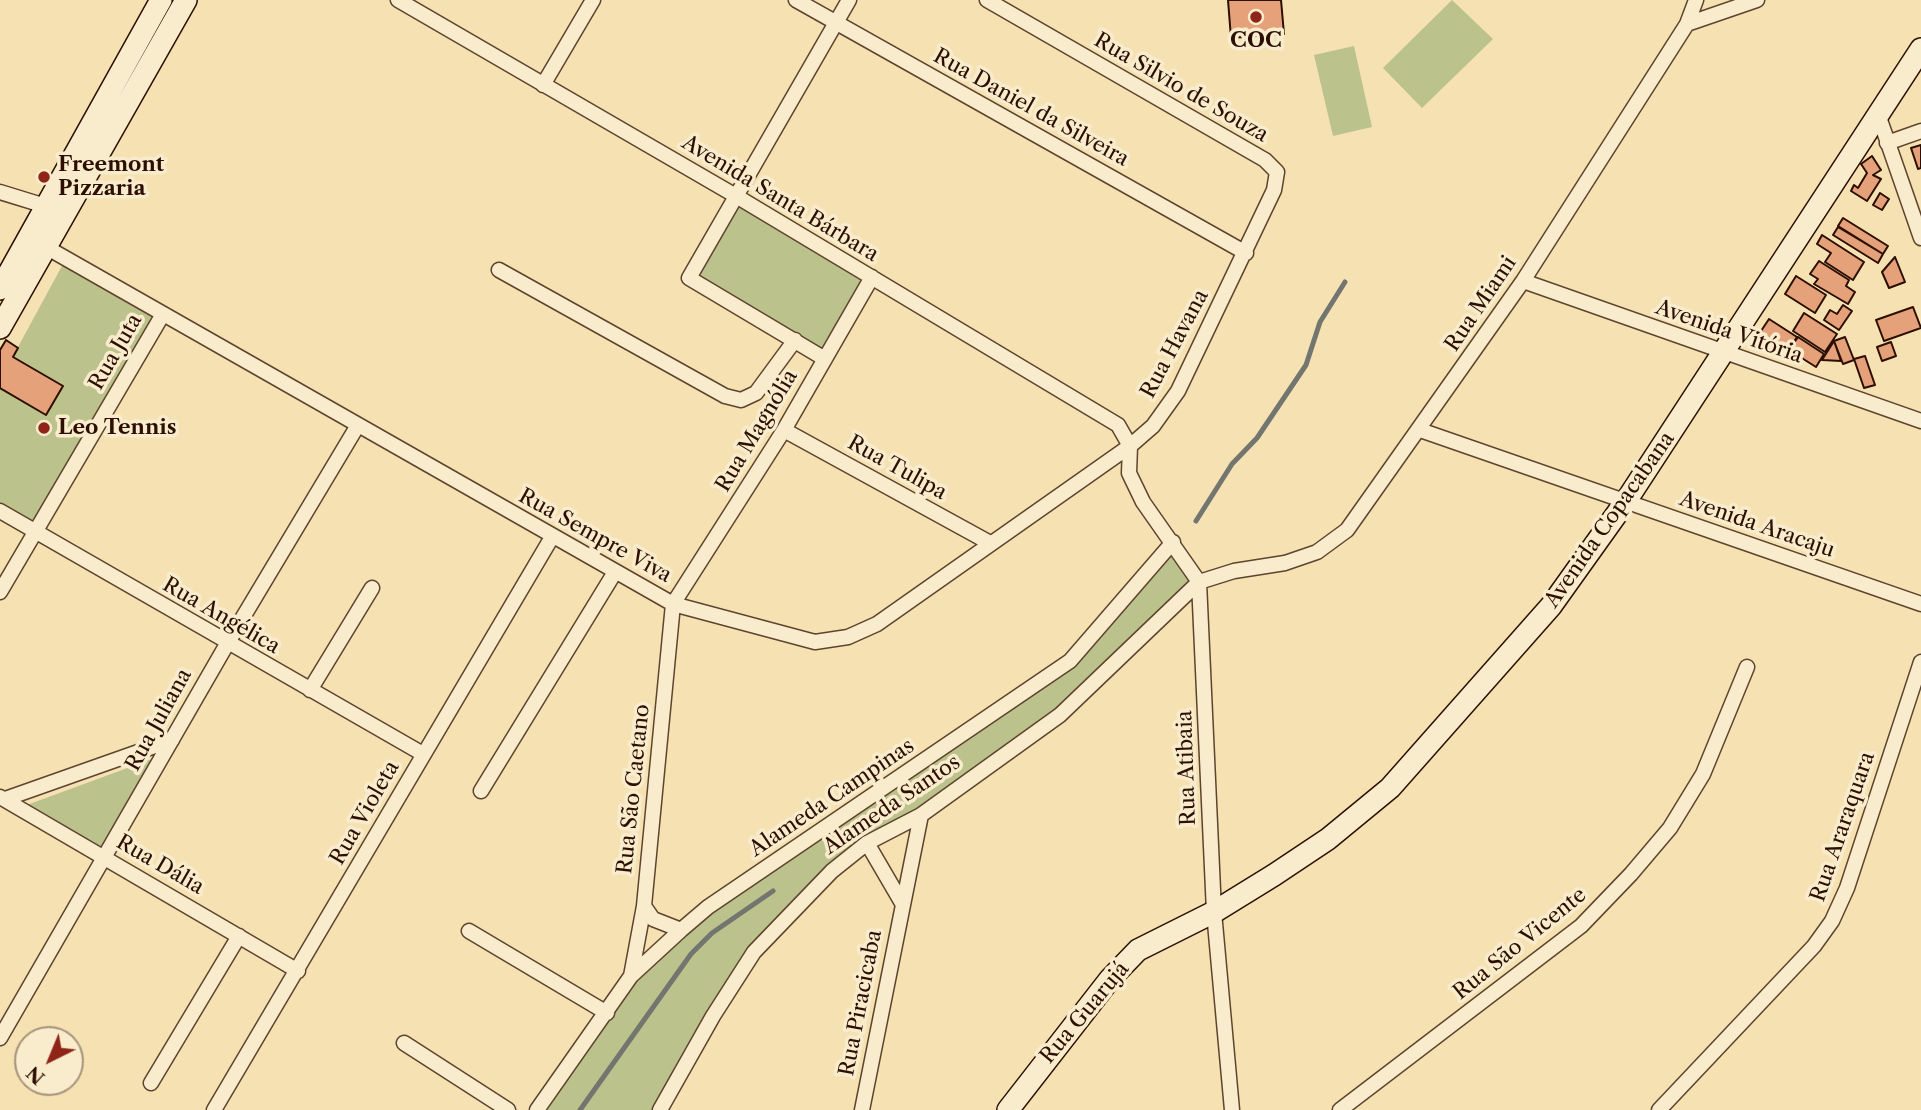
<!DOCTYPE html>
<html>
<head>
<meta charset="utf-8">
<style>
	body { margin:0 }
	#map { position:relative; width:1921px; height:1110px; overflow:hidden; background:#f5e1b2; font-family:"Libre Caslon Text",serif }
	canvas { display:block }
	.north { position:absolute; left:14px; top:1026px; width:70px; height:70px; box-sizing:border-box; background:#f8eccd; border:2px solid #a6947b; border-radius:50%; rotate:223deg; font-size:19px; font-weight:700; line-height:28px; text-align:center; color:#2c0f01 }
	.north::after { content:''; display:block; margin:auto; width:24px; height:32px; background:#8f2418; clip-path:polygon(50% 0,100% 100%,50% 72%,0 100%) }
</style>
</head>
<body>
<div id="map">
<canvas width="1921" height="1110"></canvas>
<div class="north">N</div>
</div>
<script>
const ctx = document.querySelector('canvas').getContext('2d');
ctx.lineJoin = 'round';
function paint(path, color) {
  ctx.fillStyle = color;
  ctx.fill(path, 'evenodd');
}
function shape(rows) {
  const path = new Path2D();
  for (const r of rows) {
    path.moveTo(r[0], r[1]);
    for (let i = 2; i < r.length; i += 2) path.lineTo(r[i], r[i + 1]);
  }
  return path;
}
function trace(path, color, width, dash) {
  ctx.strokeStyle = color;
  ctx.lineWidth = width;
  ctx.lineCap = dash ? 'butt' : 'round';
  ctx.setLineDash(dash || []);
  ctx.stroke(path);
}
function write(font, color, halo, rows, align = 'center') {
  ctx.font = font + ' "Libre Caslon Text",serif';
  ctx.lineWidth = 7;
  ctx.setLineDash([]);
  ctx.textBaseline = 'middle';
  ctx.strokeStyle = halo;
  ctx.fillStyle = color;
  for (const [text, x, y, turn = 0] of rows) {
    ctx.save();
    ctx.translate(x, y);
    ctx.rotate((+turn || 0) * Math.PI / 180);
    ctx.textAlign = isNaN(turn) ? turn : align;
    if (halo) ctx.strokeText(text, 0, 0);
    ctx.fillText(text, 0, 0);
    ctx.restore();
  }
}
const green = shape([
	[1452,0,1493,39,1422,108,1383,68],
	[1354,46,1372,127,1333,136,1314,55],
	[736,196,872,277,825,359,689,278],
	[63,264,155,317,32,524,0,505,0,350,6,340,18,347],
	[1173,542,1199,582,1060,715,867,843,754,952,660,1110,537,1110,607,1013,681,930,1070,661],
	[152,759,102,850,24,806]
]);
const stream = shape([
	[1196,521,1232,464,1257,438,1306,365,1320,322,1345,282],
	[580,1110,691,954,712,933,773,891]
]);
const building = shape([
	[1228,0,1281,0,1284,34,1231,38,1228,0],
	[1921,145,1921,168,1918,169,1911,148,1921,145],
	[1872,156,1881,170,1873,175,1881,179,1867,201,1851,191,1854,185,1858,188,1867,173,1861,164,1872,156],
	[1880,193,1889,199,1882,210,1873,205,1880,193],
	[1843,218,1888,246,1883,254,1838,226,1843,218],
	[1838,227,1883,254,1878,263,1833,235,1838,227],
	[1822,235,1864,262,1853,280,1825,262,1831,253,1817,244,1822,235],
	[1895,257,1905,282,1889,288,1882,272,1895,257],
	[1819,261,1849,280,1846,286,1855,292,1848,304,1814,284,1818,279,1810,274,1819,261],
	[1796,276,1826,295,1815,313,1785,294,1796,276],
	[1843,305,1852,311,1839,330,1824,320,1830,310,1837,314,1843,305],
	[1913,307,1921,328,1884,341,1876,320,1913,307],
	[1804,313,1837,334,1825,352,1793,331,1804,313],
	[1769,319,1797,337,1783,359,1777,355,1780,351,1757,337,1769,319],
	[1798,337,1824,354,1816,367,1789,350,1798,337],
	[1845,337,1854,360,1843,364,1834,341,1845,337],
	[6,340,18,348,13,357,63,386,46,415,0,388,0,350,6,340],
	[1834,341,1841,361,1822,360,1834,341],
	[1891,342,1896,356,1882,361,1877,347,1891,342],
	[1865,356,1875,385,1864,388,1854,359,1865,356]
]);
const street = shape([
	[398,0,736,196,1118,425,1130,446],
	[796,0,1246,253],
	[1687,24,1696,0],
	[543,85,593,0],
	[1879,117,1921,238],
	[1887,143,1921,131],
	[0,192,52,208],
	[44,246,673,604,815,642,848,637,877,624,1130,446,1153,426,1178,391,1274,190,1277,172,1265,160,987,0],
	[499,270,725,396,741,400,756,393,795,340],
	[1523,281,1921,421],
	[825,359,689,278,849,0],
	[784,430,990,543],
	[1420,430,1921,604],
	[1130,446,1129,473,1143,502,1199,582,1214,912,1232,1110],
	[0,511,423,754],
	[0,592,163,314],
	[310,690,372,588],
	[481,791,615,572],
	[0,797,298,971],
	[5,799,172,740],
	[867,843,902,903],
	[644,906,653,919,681,930],
	[469,931,607,1013],
	[631,976,644,906,673,604,784,430,872,277],
	[0,1038,227,644,358,425],
	[404,1043,508,1110],
	[151,1083,239,936],
	[214,1110,552,537],
	[537,1110,631,976,681,930,708,907,1070,661,1173,542],
	[660,1110,713,1016,754,952,832,871,867,843,921,815,1060,715,1199,582,1234,571,1285,563,1317,552,1347,530,1523,281,1687,24,1757,0],
	[862,1110,921,815],
	[1340,1110,1581,926,1631,874,1670,828,1703,774,1747,667],
	[1659,1110,1814,946,1832,921,1847,888,1921,662]
]);
const secondary = shape([
	[0,289,161,0],
	[0,328,186,0],
	[1008,1110,1110,979,1138,950,1214,912,1274,875,1328,839,1390,788,1551,606,1626,501,1921,49]
]);
const markers = [
	[1256,17,7,"#8f2418"],
	[44,177,7,"#8f2418"],
	[44,428,7,"#8f2418"]
];
const poiNames = [
	["COC",1256,41,"center"],
	["Freemont",58,165],
	["Pizzaria",58,189],
	["Leo Tennis",58,428]
];
const streetNames = [
	["Rua Silvio de Souza",1181,88,30],
	["Rua Daniel da Silveira",1031,108,29],
	["Avenida Santa Bárbara",780,199,31],
	["Rua Miami",1481,304,-56],
	["Avenida Vitória",1729,332,19],
	["Rua Havana",1175,344,-62],
	["Rua Juta",116,352,-60],
	["Rua Magnólia",757,431,-59],
	["Rua Tulipa",897,468,29],
	["Avenida Copacabana",1610,520,-55],
	["Avenida Aracaju",1757,525,19],
	["Rua Sempre Viva",595,536,29],
	["Rua Angélica",221,616,30],
	["Rua Juliana",159,720,-61],
	["Rua Atibaia",1187,768,-92],
	["Rua São Caetano",634,789,-84],
	["Alameda Campinas",832,798,-34],
	["Alameda Santos",892,805,-34],
	["Rua Violeta",365,813,-60],
	["Rua Araraquara",1843,827,-71],
	["Rua Dália",160,865,30],
	["Rua São Vicente",1520,944,-39],
	["Rua Piracicaba",861,1003,-79],
	["Rua Guarujá",1085,1013,-50]
];
paint(green, '#bcc28c');
trace(stream, '#73766f', 5);
paint(building, '#e5a27a');
trace(building, '#2c0f01', 2);
trace(street, '#5e442d', 17);
trace(secondary, '#2c0f01', 24);
trace(street, '#f8eccd', 14);
trace(secondary, '#f8eccd', 21);
for (const [x, y, r, color] of markers) {
  const dot = new Path2D();
  dot.arc(x, y, r, 0, 2 * Math.PI);
  ctx.fillStyle = color;
  ctx.fill(dot);
  trace(dot, '#f8eccd', 2.5);
}
write('bold 21px', '#2c0f01', '#f8eccd', poiNames, 'left');
write('21px', '#2c0f01', '#f8eccd', streetNames);
</script>
</body>
</html>
